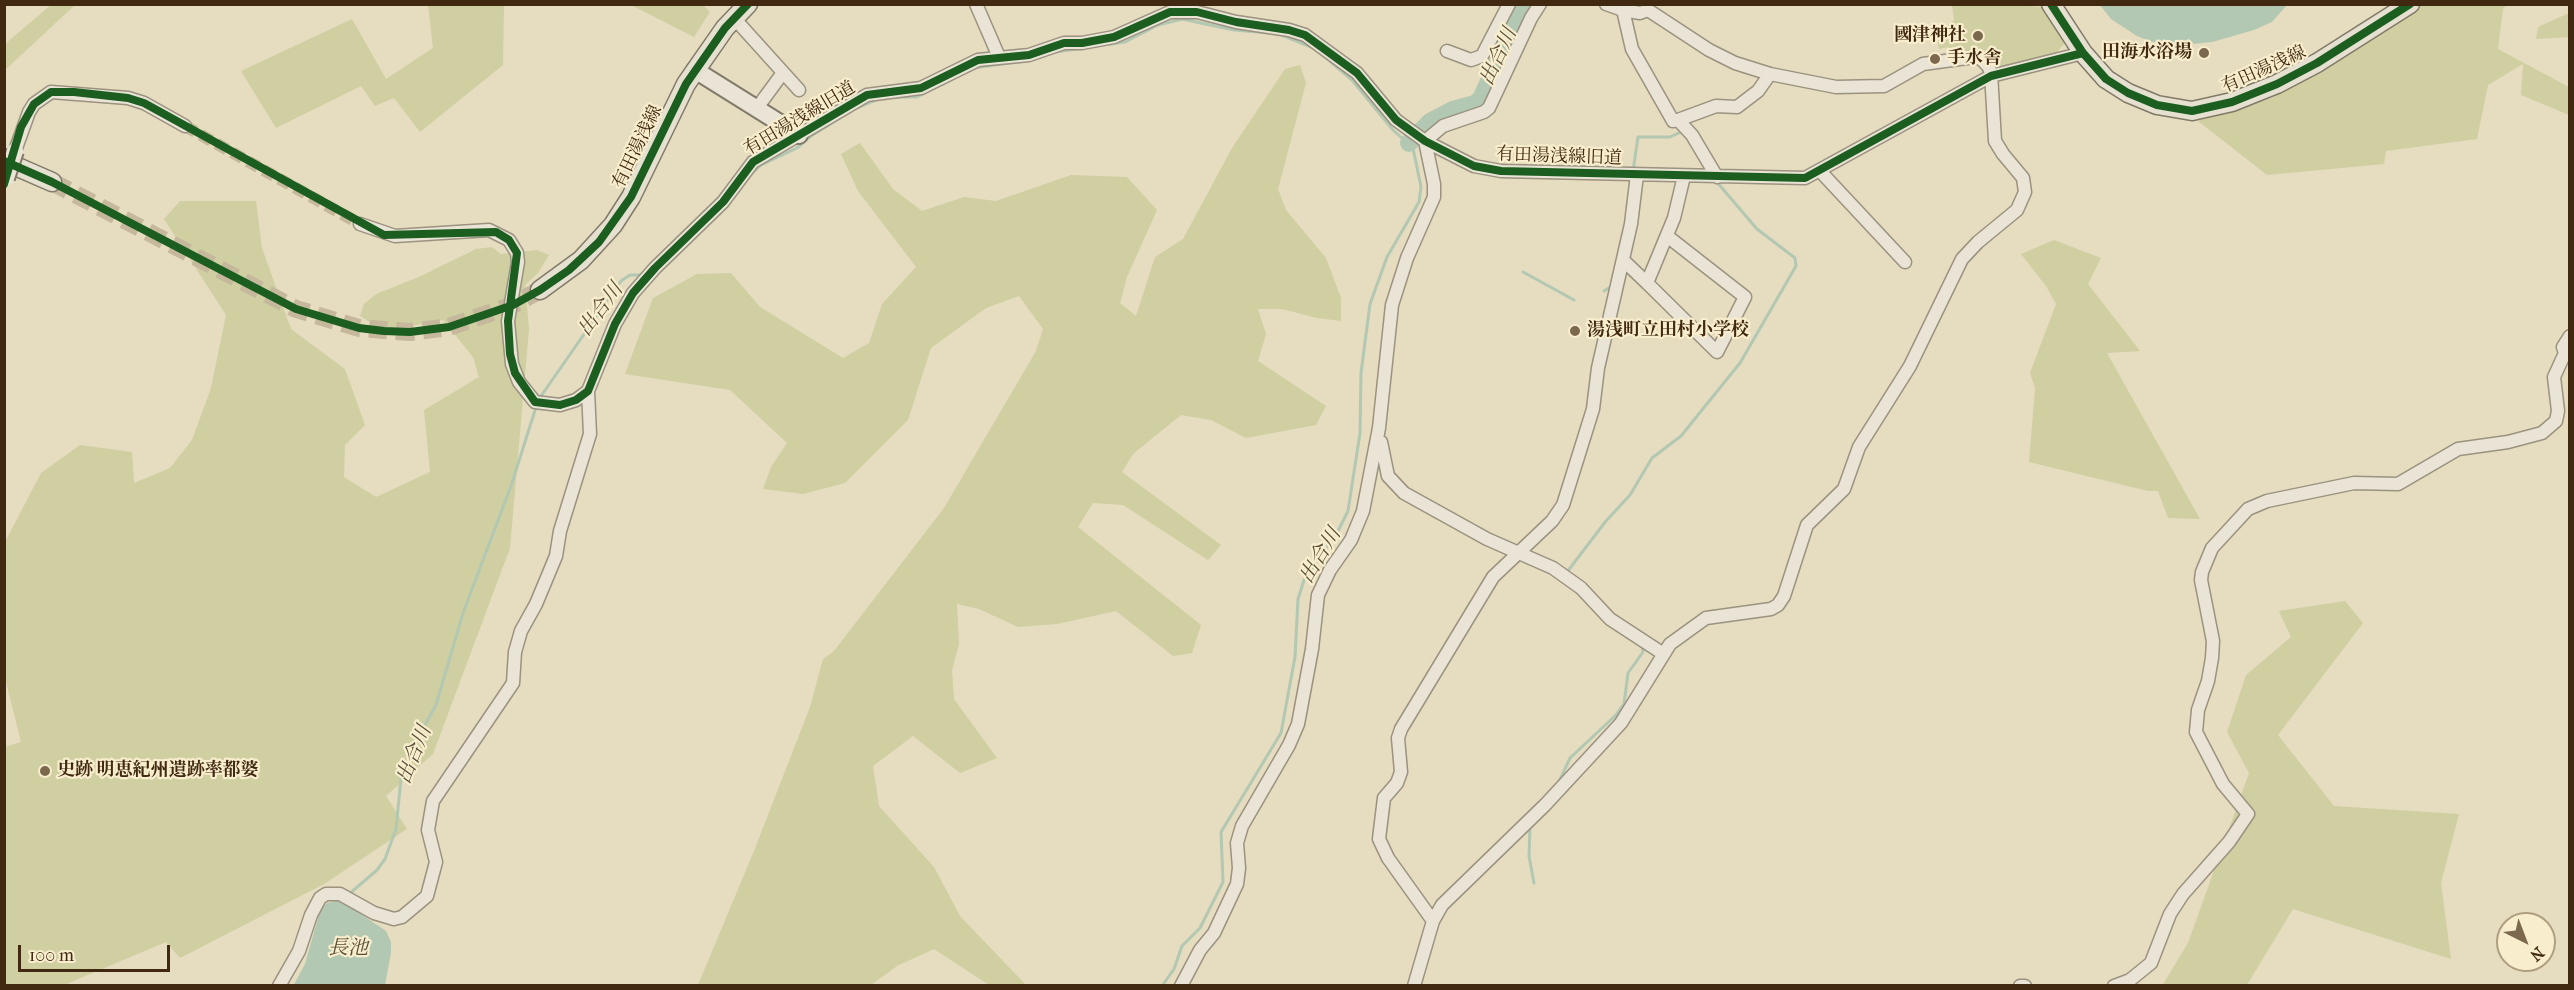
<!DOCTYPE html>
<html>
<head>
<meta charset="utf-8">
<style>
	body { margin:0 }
	#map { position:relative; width:2574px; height:990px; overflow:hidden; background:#e6dcbf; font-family:"IM FELL French Canon",serif }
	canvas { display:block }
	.frame { position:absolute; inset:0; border:6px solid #412911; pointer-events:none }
	.north { position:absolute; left:2496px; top:912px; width:60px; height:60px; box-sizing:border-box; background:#f8edcc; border:2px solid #af9f81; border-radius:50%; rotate:138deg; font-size:16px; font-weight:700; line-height:24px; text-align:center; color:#412911 }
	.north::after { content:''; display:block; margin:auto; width:21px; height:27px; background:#7b684e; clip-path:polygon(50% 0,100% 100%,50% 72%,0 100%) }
	.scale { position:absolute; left:18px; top:945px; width:152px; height:27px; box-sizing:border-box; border:3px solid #412911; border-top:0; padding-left:8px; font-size:18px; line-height:21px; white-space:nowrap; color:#412911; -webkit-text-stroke:4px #f8edcc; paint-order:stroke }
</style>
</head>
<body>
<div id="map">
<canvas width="2574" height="990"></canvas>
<div class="frame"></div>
<div class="north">N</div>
<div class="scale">100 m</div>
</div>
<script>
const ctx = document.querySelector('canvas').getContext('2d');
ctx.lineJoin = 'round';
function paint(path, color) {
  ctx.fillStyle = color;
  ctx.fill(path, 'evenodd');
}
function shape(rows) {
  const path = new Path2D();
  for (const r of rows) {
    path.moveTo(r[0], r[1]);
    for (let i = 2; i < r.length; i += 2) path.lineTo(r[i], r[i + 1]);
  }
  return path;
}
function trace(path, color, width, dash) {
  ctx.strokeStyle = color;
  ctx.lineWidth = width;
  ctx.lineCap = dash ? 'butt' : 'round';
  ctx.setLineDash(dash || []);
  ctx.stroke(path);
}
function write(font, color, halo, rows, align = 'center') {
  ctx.font = font + ' "IM FELL French Canon","Noto Serif JP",serif';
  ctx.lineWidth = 4.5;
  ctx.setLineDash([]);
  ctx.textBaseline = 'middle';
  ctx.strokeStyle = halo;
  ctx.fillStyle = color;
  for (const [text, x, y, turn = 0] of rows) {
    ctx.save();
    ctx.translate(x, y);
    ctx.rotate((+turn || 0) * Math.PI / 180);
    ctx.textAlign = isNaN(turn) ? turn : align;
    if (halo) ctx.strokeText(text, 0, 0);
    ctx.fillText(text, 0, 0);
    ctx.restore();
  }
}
const green = shape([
	[52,4,75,5,5,70,5,44],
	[428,5,504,5,503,65,420,132,394,98,375,106,361,86,276,128,241,71,352,19,386,79,433,48],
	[631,5,703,5,710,12,694,37],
	[1952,5,2016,5,2041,7,2045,9,2065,39,2064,44,2055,54,1996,71,1986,56,1950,56,1949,47,1939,49,1937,34,1941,27,1950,24,1954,20],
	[2421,5,2506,5,2503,9,2498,49,2569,87,2569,115,2521,95,2523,64,2488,85,2477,139,2386,151,2384,164,2267,175,2198,121,2272,98,2353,50],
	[2569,13,2569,37,2536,39,2538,27],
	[1300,65,1306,83,1278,189,1286,210,1326,258,1341,298,1341,321,1317,318,1282,309,1258,309,1266,334,1258,361,1326,406,1316,425,1246,438,1211,420,1181,415,1133,454,1122,472,1221,545,1208,560,1123,505,1093,503,1078,527,1201,625,1192,653,1173,656,1116,611,1057,624,1018,627,979,609,957,604,959,644,952,670,954,699,997,758,960,773,913,736,873,766,879,806,934,867,960,916,1026,985,989,985,934,949,897,966,871,985,698,985,754,851,810,707,823,659,834,651,944,508,1036,351,1043,329,1019,296,986,308,931,348,908,420,845,483,803,494,763,489,771,467,787,443,730,390,625,374,653,298,697,274,731,273,760,307,843,358,869,343,882,304,916,267,858,191,841,154,860,143,893,189,922,211,964,197,996,201,1071,175,1127,177,1157,210,1127,277,1120,303,1136,316,1155,257,1183,239,1232,148,1285,69],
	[180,201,256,201,262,248,291,329,345,369,365,425,345,445,344,477,376,497,430,472,424,410,479,377,473,357,443,320,384,331,360,316,364,304,376,294,419,277,476,249,492,247,501,254,537,250,549,255,538,273,525,285,529,329,510,548,433,754,386,796,407,829,324,884,180,958,166,942,64,985,5,985,4,747,21,742,5,678,5,542,41,473,80,445,132,452,134,483,170,468,192,440,211,388,226,315,164,219],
	[2054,240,2101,258,2088,284,2140,351,2107,353,2200,519,2168,518,2158,491,2148,491,2029,462,2035,388,2030,373,2056,304,2046,286,2021,254],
	[2345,601,2363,623,2278,735,2334,806,2459,814,2441,883,2451,959,2293,909,2247,985,2162,986,2188,943,2249,773,2227,732,2246,675,2291,637,2279,611]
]);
const water = shape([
	[2100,5,2100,4,2287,5,2272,22,2254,30,2212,42,2182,45,2152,42,2137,36,2111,19],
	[340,900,386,931,391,942,391,953,385,985,293,986,305,964,320,911,327,903]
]);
const stream = shape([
	[1279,34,1311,47],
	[1055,52,1125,42,1158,25,1182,19,1234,30,1269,33],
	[973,68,1032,60],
	[893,97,917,97,949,81],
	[859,107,878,99],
	[1633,171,1638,137,1670,137,1681,132],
	[750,175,761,165,797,148,811,136,853,110],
	[717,216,741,187],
	[1523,272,1574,300],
	[1604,291,1612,286],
	[539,399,621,281,630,275,643,275],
	[1567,572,1606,521,1630,495,1652,458,1681,436,1740,363,1796,266,1795,258,1757,229,1716,181],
	[1558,784,1570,758,1616,715,1624,704,1628,673,1643,652,1642,645],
	[1530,825,1529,856,1534,883],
	[348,895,377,870,385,859,396,829,401,778,415,743,436,705,463,613,511,486,537,404],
	[1162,986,1174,969,1182,946,1200,928,1223,882,1221,832,1281,733,1295,657,1298,599,1304,580,1338,531,1348,511,1360,433,1361,373,1370,304,1387,257,1419,202,1421,187,1413,148,1393,130,1352,80,1324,56]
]);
const river = shape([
	[1409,143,1430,122,1453,110,1475,104,1481,99,1524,4]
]);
const streetTunnel = shape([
	[185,126,360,224]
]);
const primaryTunnel = shape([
	[52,182,296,309,359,328,410,332,449,327,513,305,540,290]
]);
const street = shape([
	[976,4,999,57],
	[1623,10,1632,49,1673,121,1678,120,1692,135,1717,177],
	[734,18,799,90],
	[1447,51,1471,60,1482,56,1509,4],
	[757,108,782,74],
	[1678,120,1716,106,1737,107,1758,91,1770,74],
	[15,151,29,112,34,104,51,92,128,98,144,103,185,126],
	[1820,171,1905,262],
	[360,224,395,236,489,230,509,240,517,253,518,262,508,321,512,364,519,382,535,402,560,405,576,400,588,391,615,324,633,293,655,268,723,202,753,162,867,95,921,88,978,60,1029,55,1064,43,1082,43,1114,37,1170,12,1197,12,1236,22,1289,30,1305,35,1357,73,1396,120,1425,141,1474,166,1501,171,1805,178,1991,76,2083,53],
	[1623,260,1647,283,1674,218,1684,176],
	[1647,283,1717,352,1745,297,1667,236],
	[1381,442,1388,476,1404,493,1487,539,1553,568,1581,588,1610,619,1662,653],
	[1433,921,1388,858,1379,839,1384,798,1397,783,1401,772,1398,738,1401,729,1493,577,1552,521,1563,505,1593,409,1598,368,1631,224,1637,175],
	[279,986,299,951,311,915,320,898,326,894,340,894,374,913,394,919,402,917,427,896,436,862,428,830,433,801,513,683,515,652,521,631,536,604,556,556,560,531,590,434,588,391],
	[1181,986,1200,950,1214,933,1237,884,1239,868,1237,843,1242,826,1289,745,1298,724,1312,649,1318,595,1330,570,1351,540,1363,511,1379,428,1392,305,1407,258,1434,197,1434,184,1425,141,1443,126,1484,112,1489,108,1531,18,1540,4],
	[1414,986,1433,921,1442,905,1545,805,1621,723,1670,644,1706,618,1771,609,1778,605,1784,596,1807,525,1844,489,1859,447,1910,366,1962,259,1978,242,2017,210,2025,192,2023,178,2003,154,1995,141,1991,73,1988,66,1981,59,1974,57,1923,64,1884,86,1836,87,1770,74,1735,63,1709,50,1648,10,1640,13,1623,10,1606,4],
	[2020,986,2025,986],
	[2114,986,2130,980,2151,963,2170,914,2183,894,2229,842,2248,814,2223,784,2196,732,2198,710,2208,681,2212,658,2213,641,2201,580,2202,572,2212,548,2248,509,2267,501,2354,483,2398,484,2458,449,2508,442,2542,433,2556,421,2558,411,2554,377,2565,353,2563,347,2570,336]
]);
const secondary = shape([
	[695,70,799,135]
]);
const primary = shape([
	[2051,4,2083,53,2106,79,2128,93,2157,105,2192,111,2232,102,2277,84,2317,63,2410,4],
	[4,161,52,182],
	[540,290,581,260,613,225,631,197,686,84,725,28,748,4]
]);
const secondaryBridge = shape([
	[6,178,15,151]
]);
const cycleway = shape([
	[2051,4,2083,53,2106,79,2128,93,2157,105,2192,111,2232,102,2277,84,2317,63,2410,4],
	[4,161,52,182,296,309,359,328,384,331,410,332,449,327,513,305,540,290,569,270,599,242,631,197,686,84,725,28,748,4],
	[4,184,21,127,34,104,51,92,74,92,128,98,144,103,384,235,496,232,509,240,517,253,508,321,510,354,515,373,535,402,560,405,576,400,588,391,615,324,633,293,655,268,723,202,753,162,867,95,921,88,978,60,1029,55,1064,43,1082,43,1114,37,1170,12,1197,12,1236,22,1289,30,1305,35,1357,73,1396,120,1425,141,1474,166,1501,171,1805,178,1991,76,2083,53]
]);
const markers = [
	[1978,36,6,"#7b684e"],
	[2204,53,6,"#7b684e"],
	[1935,59,6,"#7b684e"],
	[1575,331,6,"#7b684e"],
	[45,771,6,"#7b684e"]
];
const poiNames = [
	["國津神社",1966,36,"right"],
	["田海水浴場",2192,53,"right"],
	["手水舎",1947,59],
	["湯浅町立田村小学校",1587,331],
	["史跡 明恵紀州遺跡率都婆",57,771]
];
const streetNames = [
	["有田湯浅線",2264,70,-24],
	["有田湯浅線旧道",800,119,-31],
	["有田湯浅線",638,147,-64],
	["有田湯浅線旧道",1559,157,2]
];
const waterNames = [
	["出合川",1499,57,-65],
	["出合川",601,310,-53],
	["出合川",1321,556,-59],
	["出合川",415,755,-68],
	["長池",348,949]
];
paint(green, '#cfcfa2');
paint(water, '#b2c8b2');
trace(stream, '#b2c8b2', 3);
trace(river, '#b2c8b2', 18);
trace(streetTunnel, '#c5b89c', 12, [12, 6]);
trace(primaryTunnel, '#c5b89c', 18, [18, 9]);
trace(street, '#9b927f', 15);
trace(secondary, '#827a68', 20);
trace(primary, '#827a68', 21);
trace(street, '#e9e4d6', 12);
trace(secondary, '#e9e4d6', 16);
trace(primary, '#e5e0d0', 18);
trace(secondaryBridge, '#827a68', 20, []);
trace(secondaryBridge, '#e9e4d6', 16);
trace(cycleway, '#1b5e20', 8);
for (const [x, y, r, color] of markers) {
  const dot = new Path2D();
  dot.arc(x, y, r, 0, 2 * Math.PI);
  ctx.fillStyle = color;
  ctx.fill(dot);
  trace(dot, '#f8edcc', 2);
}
write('bold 18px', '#412911', '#f8edcc', poiNames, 'left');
write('18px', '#412911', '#f8edcc', streetNames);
write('italic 20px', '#584e38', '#f8edcc', waterNames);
</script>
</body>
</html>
